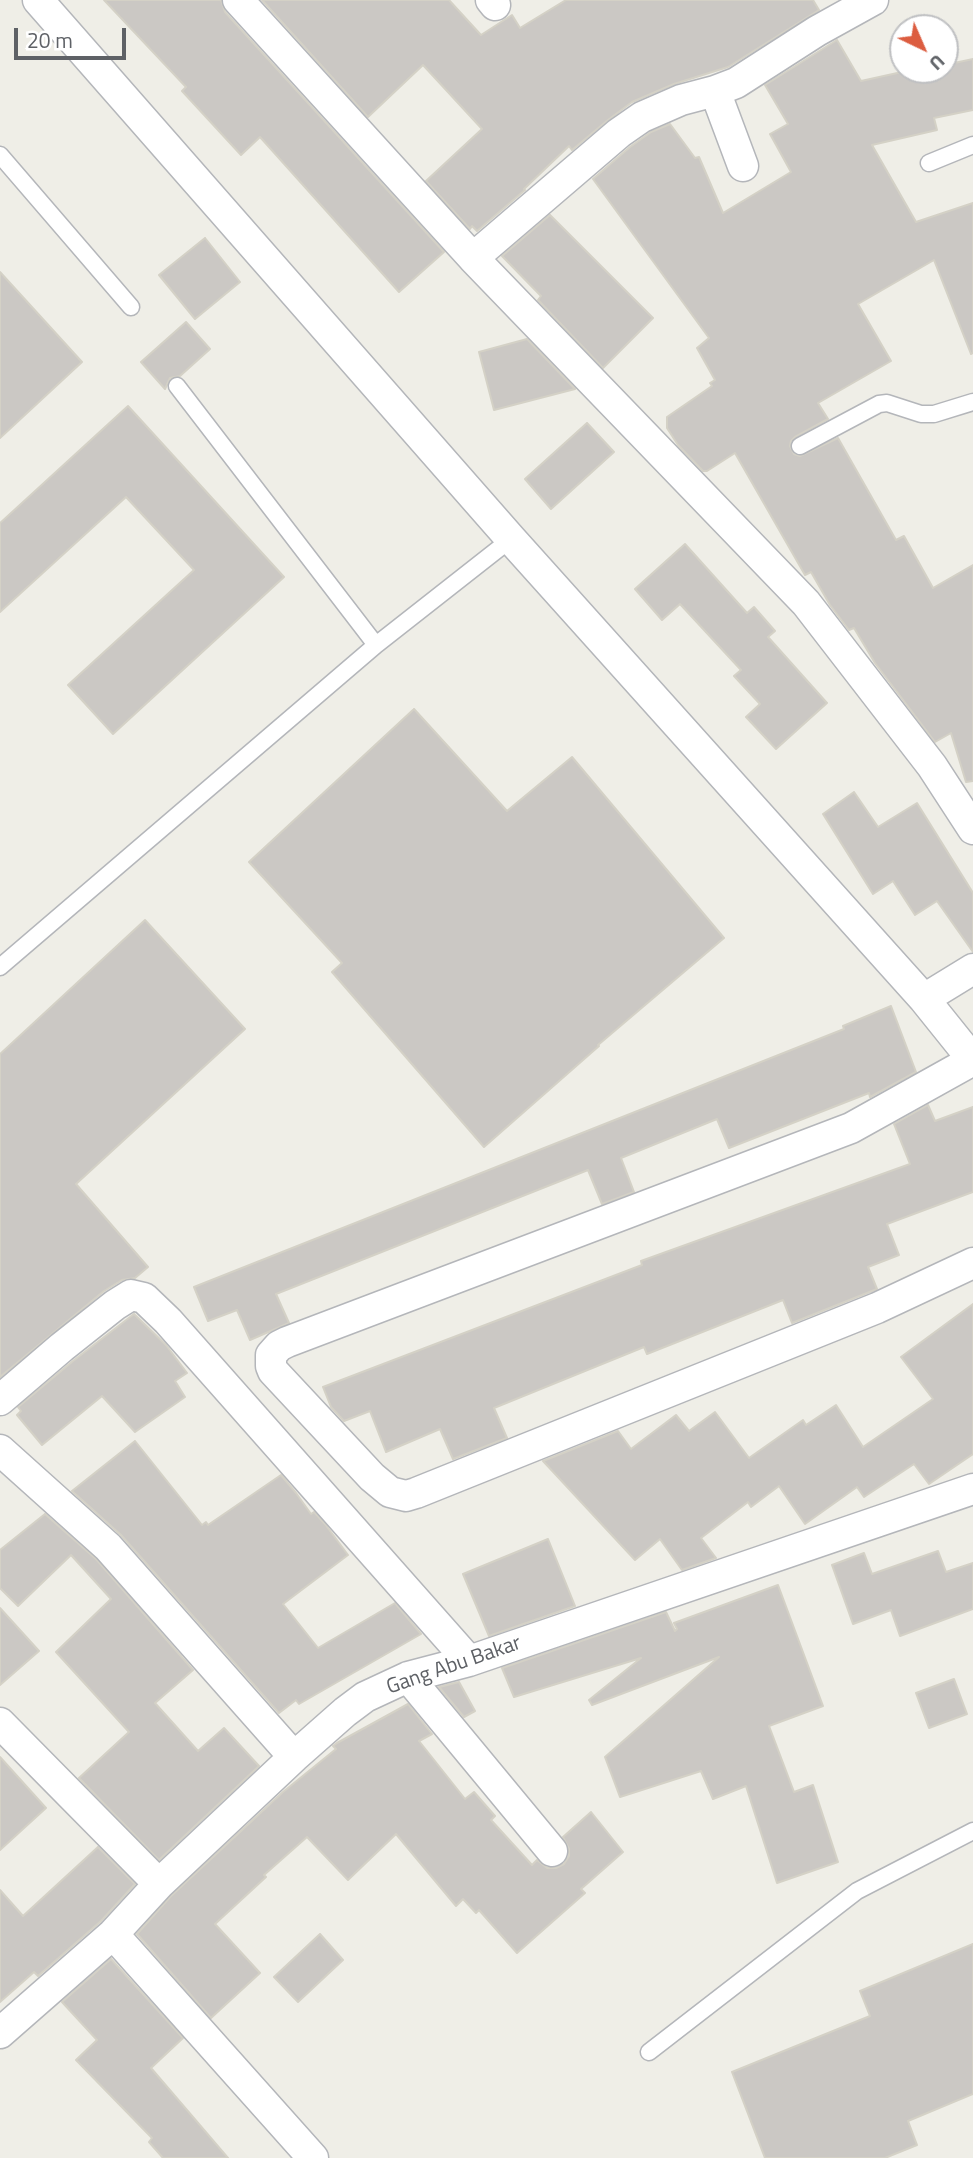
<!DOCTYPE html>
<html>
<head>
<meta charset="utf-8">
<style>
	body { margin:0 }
	#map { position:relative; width:973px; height:2158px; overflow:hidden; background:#efeee7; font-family:"Titillium Web",sans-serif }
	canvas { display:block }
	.north { position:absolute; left:889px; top:14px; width:70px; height:70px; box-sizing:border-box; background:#fff; border:2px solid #bfc0c2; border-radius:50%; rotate:136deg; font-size:19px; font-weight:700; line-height:28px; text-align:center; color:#5e6166 }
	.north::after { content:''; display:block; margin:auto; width:24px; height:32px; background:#dc5d40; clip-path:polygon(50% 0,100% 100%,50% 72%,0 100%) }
	.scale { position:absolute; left:14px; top:28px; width:112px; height:32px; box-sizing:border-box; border:4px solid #5e6166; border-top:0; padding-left:9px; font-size:21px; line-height:24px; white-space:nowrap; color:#5e6166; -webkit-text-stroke:5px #fff; paint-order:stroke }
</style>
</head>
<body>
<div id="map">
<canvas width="973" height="2158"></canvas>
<div class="north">U</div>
<div class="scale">20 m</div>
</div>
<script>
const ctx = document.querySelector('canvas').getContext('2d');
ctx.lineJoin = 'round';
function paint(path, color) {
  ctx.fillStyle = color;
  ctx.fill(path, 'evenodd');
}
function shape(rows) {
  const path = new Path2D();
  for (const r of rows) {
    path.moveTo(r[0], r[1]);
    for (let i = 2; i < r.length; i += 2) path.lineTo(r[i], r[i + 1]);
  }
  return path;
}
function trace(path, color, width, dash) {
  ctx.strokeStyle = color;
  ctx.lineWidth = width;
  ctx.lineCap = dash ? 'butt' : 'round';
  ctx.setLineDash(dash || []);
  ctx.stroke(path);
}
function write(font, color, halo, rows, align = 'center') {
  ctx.font = font + ' "Titillium Web",sans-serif';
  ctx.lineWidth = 5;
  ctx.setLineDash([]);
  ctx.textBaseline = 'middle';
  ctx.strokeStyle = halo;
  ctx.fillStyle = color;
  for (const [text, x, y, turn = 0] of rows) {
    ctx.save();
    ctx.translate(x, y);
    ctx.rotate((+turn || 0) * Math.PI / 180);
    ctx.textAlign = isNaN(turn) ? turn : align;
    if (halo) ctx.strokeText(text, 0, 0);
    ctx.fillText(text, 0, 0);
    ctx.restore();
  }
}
const building = shape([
	[104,0,221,0,225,12,444,252,399,292,260,137,241,155,182,91,186,87,104,0],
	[262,0,449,0,481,35,512,15,520,28,566,0,813,0,819,10,728,67,674,84,632,102,608,120,572,150,569,146,524,189,525,190,477,231,472,226,470,229,426,181,482,129,423,65,368,117,262,0],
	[837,40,861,81,911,70,945,70,945,65,973,59,973,110,934,118,937,130,872,145,916,222,973,203,973,353,971,354,934,260,858,304,891,361,818,403,828,419,795,437,791,441,790,446,794,454,800,456,838,438,896,540,904,536,933,588,973,565,973,781,966,782,951,733,935,742,875,663,854,628,849,630,830,605,811,572,805,575,735,453,707,471,703,471,678,445,667,428,667,417,712,386,710,383,715,380,697,348,709,338,593,179,630,147,651,132,670,124,695,158,699,157,723,213,791,172,770,134,788,124,765,85,837,40],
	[550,215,653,318,603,368,538,300,541,296,502,256,550,215],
	[205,238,240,282,195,319,159,275,205,238],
	[0,272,82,362,0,438,0,272],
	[186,322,210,349,180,376,170,378,165,389,141,362,186,322],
	[527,339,575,389,494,410,479,352,527,339],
	[128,406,284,577,113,734,68,685,194,570,126,497,0,612,0,523,128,406],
	[587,423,614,452,551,509,525,479,587,423],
	[685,544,747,613,754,607,775,631,768,637,827,703,776,749,746,717,760,704,734,676,741,670,680,604,662,620,635,589,685,544],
	[414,709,507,811,572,757,724,938,598,1045,599,1046,484,1147,332,972,342,963,249,862,414,709],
	[854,792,878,827,917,803,973,893,973,952,937,901,915,915,893,881,873,894,823,814,854,792],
	[145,920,245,1029,76,1184,148,1267,135,1278,122,1280,104,1291,0,1377,0,1054,145,920],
	[891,1006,916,1072,870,1097,869,1093,729,1148,717,1119,621,1158,634,1192,602,1204,588,1170,276,1294,289,1323,250,1340,237,1310,208,1321,194,1287,844,1029,843,1026,891,1006],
	[928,1105,935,1121,973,1107,973,1192,887,1224,899,1255,868,1267,877,1289,792,1323,783,1300,647,1354,644,1347,494,1408,507,1438,453,1459,440,1429,386,1452,370,1411,344,1421,331,1407,323,1387,642,1265,641,1261,910,1164,894,1124,928,1105],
	[973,1304,973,1454,929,1484,914,1464,864,1497,857,1487,805,1524,779,1486,751,1507,748,1502,701,1538,716,1558,682,1570,660,1539,635,1560,543,1461,618,1431,631,1449,676,1415,689,1431,715,1412,749,1458,803,1420,806,1425,836,1405,863,1447,933,1399,901,1357,973,1304],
	[134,1314,166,1345,187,1373,175,1381,185,1397,135,1432,102,1396,42,1445,17,1415,21,1411,18,1407,73,1361,134,1314],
	[135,1441,202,1525,206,1522,208,1525,281,1475,296,1493,311,1514,314,1512,325,1524,348,1555,283,1604,318,1648,395,1603,421,1634,299,1704,296,1700,279,1713,121,1535,72,1491,135,1441],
	[45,1514,96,1559,193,1670,155,1703,198,1751,224,1728,259,1766,159,1860,79,1778,129,1732,56,1652,111,1599,71,1555,18,1606,0,1588,0,1550,45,1514],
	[548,1539,575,1606,489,1636,463,1574,548,1539],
	[938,1551,946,1572,973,1563,973,1609,900,1636,891,1610,853,1624,832,1565,864,1553,872,1574,938,1551],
	[778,1585,823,1706,769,1726,794,1792,813,1785,838,1862,777,1883,746,1786,713,1799,701,1771,620,1797,605,1757,719,1657,592,1705,589,1700,641,1658,514,1697,502,1668,666,1612,675,1631,677,1629,674,1623,778,1585],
	[0,1608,39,1651,0,1685,0,1608],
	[954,1679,967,1714,929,1728,916,1693,954,1679],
	[459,1682,475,1711,464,1717,439,1687,459,1682],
	[408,1704,432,1734,419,1741,465,1799,474,1792,495,1816,491,1820,532,1865,537,1860,547,1868,556,1868,564,1864,569,1856,569,1849,563,1837,591,1812,623,1852,581,1889,585,1893,517,1953,479,1910,476,1913,463,1899,456,1906,396,1834,348,1880,307,1837,264,1875,266,1877,215,1924,260,1973,211,2018,137,1934,171,1896,283,1792,336,1749,333,1746,337,1743,408,1704],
	[0,1757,46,1808,0,1850,0,1757],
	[98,1847,135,1884,101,1921,38,1976,34,1972,0,2002,0,1890,23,1916,98,1847],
	[320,1934,343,1960,298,2002,274,1977,320,1934],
	[973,1944,973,2094,908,2121,917,2145,885,2158,765,2158,732,2072,870,2016,860,1991,973,1944],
	[111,1959,183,2038,151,2068,228,2158,163,2158,149,2142,152,2138,76,2060,97,2040,62,2002,111,1959]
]);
const lane = shape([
	[0,155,131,307],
	[929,163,973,145],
	[177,386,376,645],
	[800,446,879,404,887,403,921,414,934,414,973,402],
	[0,967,376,645,511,539],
	[649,2052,857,1891,973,1831]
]);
const street = shape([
	[38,0,511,539,924,999,973,1060],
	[238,0,473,258,806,603,932,766,973,829],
	[491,0,495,5],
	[715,91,736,83,817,31,873,0],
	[473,258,619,133,642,117,681,100,715,91,743,166],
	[924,999,973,969],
	[973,1060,851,1128,287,1342,279,1346,271,1355,271,1366,273,1371,372,1477,390,1492,406,1496,416,1493,877,1308,973,1263],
	[0,1400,62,1347,115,1305,131,1295,144,1298,168,1321,469,1661],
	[0,1450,108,1547,294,1757],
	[408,1677,552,1851],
	[0,1723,159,1884],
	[113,1934,313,2158],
	[0,2033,113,1934,159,1884,294,1757,345,1712,365,1697,408,1677,469,1661,973,1489]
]);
const streetNames = [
	["Gang Abu Bakar",454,1666,-19]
];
paint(building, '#cbc8c4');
trace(building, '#d4d1c6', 2);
trace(lane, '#b4b6ba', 19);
trace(street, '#b4b6ba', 33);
trace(lane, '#fff', 16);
trace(street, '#fff', 30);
write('21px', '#5e6166', '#fff', streetNames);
</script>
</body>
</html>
